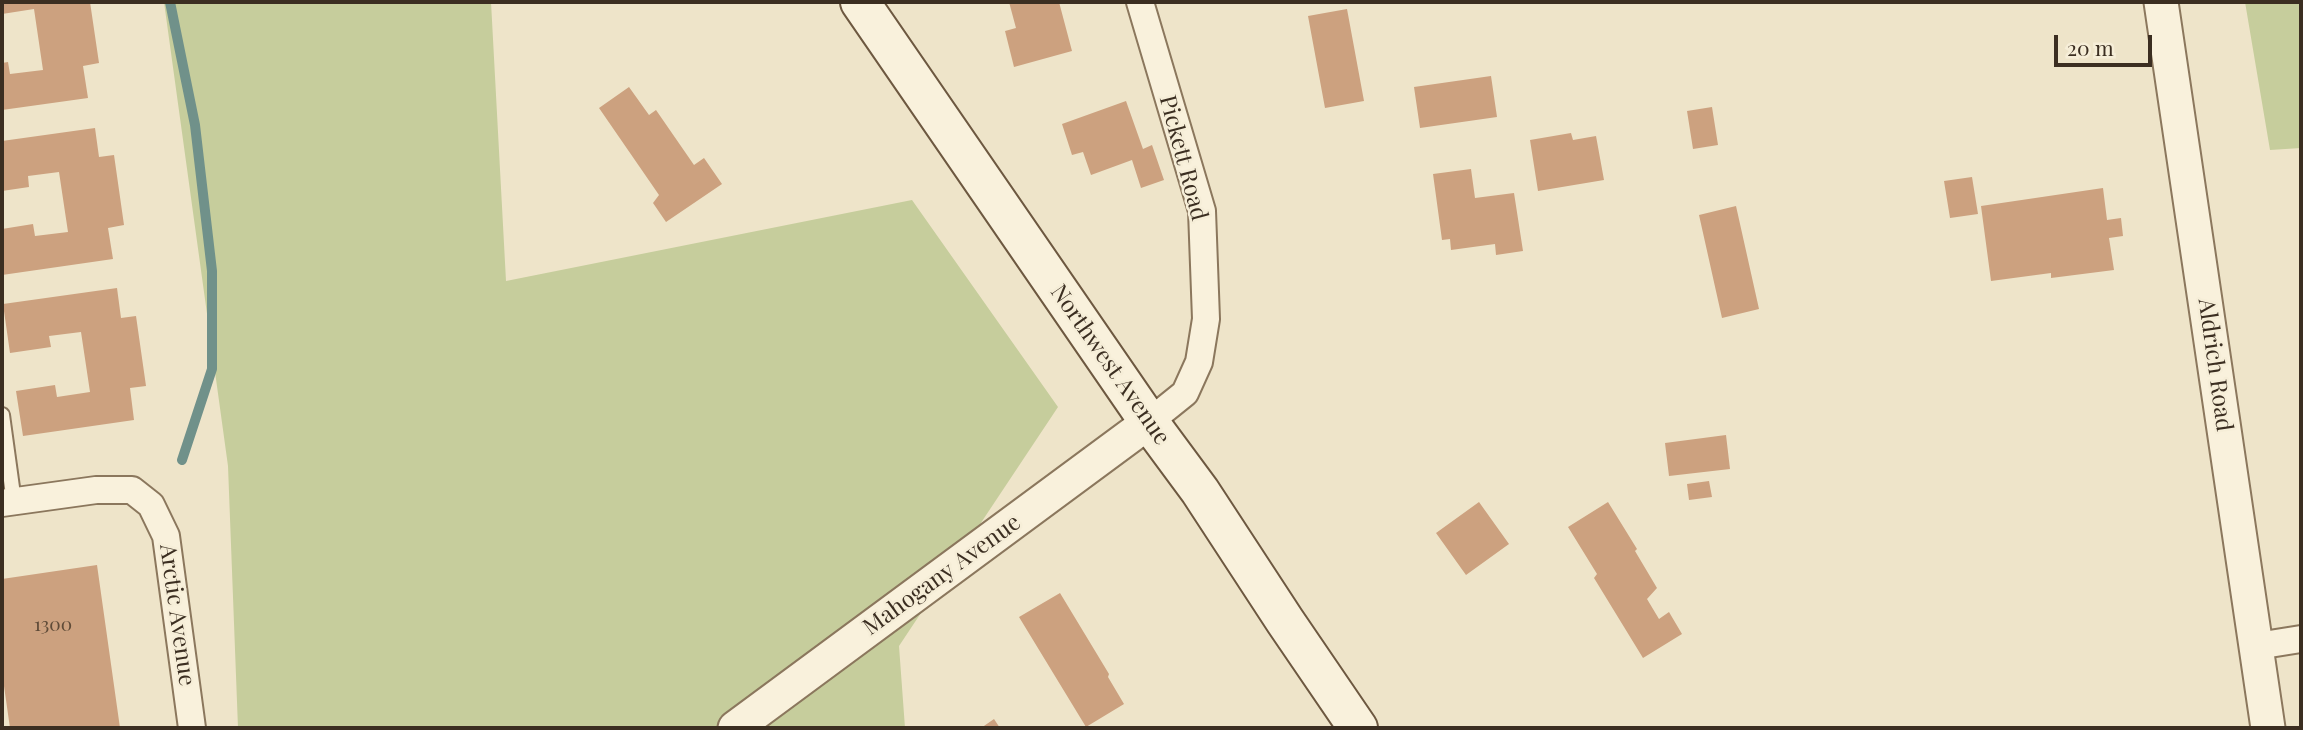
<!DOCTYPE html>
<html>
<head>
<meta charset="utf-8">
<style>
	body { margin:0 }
	#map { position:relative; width:2303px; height:730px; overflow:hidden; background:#eee4c9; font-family:"Playfair Display",serif }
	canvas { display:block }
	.frame { position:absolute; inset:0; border:4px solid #3b2e21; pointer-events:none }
	.scale { position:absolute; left:2054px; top:35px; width:98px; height:32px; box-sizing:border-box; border:4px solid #3b2e21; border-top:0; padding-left:9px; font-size:21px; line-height:24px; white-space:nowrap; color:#3b2e21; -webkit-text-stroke:5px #f6eed8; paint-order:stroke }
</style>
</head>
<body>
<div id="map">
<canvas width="2303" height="730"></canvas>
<div class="frame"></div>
<div class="scale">20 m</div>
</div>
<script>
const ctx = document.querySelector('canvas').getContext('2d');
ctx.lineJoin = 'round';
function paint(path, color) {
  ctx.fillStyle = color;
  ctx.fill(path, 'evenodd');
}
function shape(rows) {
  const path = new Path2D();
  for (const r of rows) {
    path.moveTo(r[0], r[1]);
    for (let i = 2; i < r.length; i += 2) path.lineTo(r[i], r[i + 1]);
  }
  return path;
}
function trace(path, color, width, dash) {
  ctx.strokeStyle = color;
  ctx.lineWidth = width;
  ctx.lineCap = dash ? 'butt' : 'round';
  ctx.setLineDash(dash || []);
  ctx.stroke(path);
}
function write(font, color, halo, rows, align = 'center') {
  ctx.font = font + ' "Playfair Display",serif';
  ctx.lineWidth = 5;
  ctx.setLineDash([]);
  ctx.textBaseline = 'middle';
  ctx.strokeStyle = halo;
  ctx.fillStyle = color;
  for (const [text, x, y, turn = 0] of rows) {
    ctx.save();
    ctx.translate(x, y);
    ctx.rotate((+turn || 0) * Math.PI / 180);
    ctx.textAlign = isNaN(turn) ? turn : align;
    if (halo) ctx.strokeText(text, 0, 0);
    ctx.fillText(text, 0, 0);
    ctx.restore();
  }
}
const green = shape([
	[164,2,491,2,506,281,912,200,1058,407,899,646,905,728,238,728,228,466],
	[2245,2,2301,2,2301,148,2270,150]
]);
const stream = shape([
	[170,2,195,125,212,271,212,369,182,460]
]);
const building = shape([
	[2,2,90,2,99,63,83,66,88,98,2,110,2,63,8,62,10,74,43,70,34,9,2,14],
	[1009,2,1059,2,1072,51,1014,67,1005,31,1016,28],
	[1347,9,1364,101,1325,108,1308,16],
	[1491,76,1497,117,1420,128,1414,87],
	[629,87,649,115,656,110,694,165,704,158,722,184,666,222,653,203,659,195,599,108],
	[1126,101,1143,149,1152,145,1164,180,1141,188,1132,160,1091,175,1083,152,1072,155,1062,124],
	[1712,107,1718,145,1693,149,1687,111],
	[95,128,99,157,114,155,124,225,108,228,113,259,2,275,2,229,33,224,35,236,68,232,59,172,28,176,29,187,2,191,2,141],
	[1571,133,1573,140,1596,136,1604,180,1538,191,1530,140],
	[1471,169,1475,198,1514,193,1523,251,1496,255,1495,244,1451,250,1450,239,1442,240,1433,174],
	[1972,177,1978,214,1950,218,1944,181],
	[2103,188,2107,220,2121,218,2123,236,2109,238,2114,270,2051,278,2051,273,1991,281,1981,206],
	[1736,206,1759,309,1722,318,1699,215],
	[117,288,121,318,136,316,146,386,130,388,134,420,23,436,16,391,55,385,57,397,90,392,81,332,49,336,51,347,10,353,3,304],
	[1726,435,1730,469,1669,476,1665,443],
	[1709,481,1712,497,1689,500,1687,484],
	[1479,502,1509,544,1466,575,1436,533],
	[1608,502,1637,549,1635,551,1657,588,1647,599,1659,619,1669,612,1682,634,1643,658,1594,578,1597,574,1568,527],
	[97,565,120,728,10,728,2,672,2,579],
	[1060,593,1109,674,1108,677,1124,704,1086,727,1019,617],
	[994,719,1000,728,981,728]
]);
const service = shape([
	[2,415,14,502]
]);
const minor = shape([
	[1140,2,1202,211,1206,319,1199,362,1185,393,1149,422],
	[2,503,96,490,132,490,151,505,166,536,192,728],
	[2257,646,2301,639]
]);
const tertiary = shape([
	[2161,2,2268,728],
	[735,728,1149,422]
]);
const secondary = shape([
	[860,2,1149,422,1200,491,1285,621,1358,728]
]);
const numberNames = [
	["1300",53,625]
];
const streetNames = [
	["Pickett Road",1183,158,75],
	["Northwest Avenue",1110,365,55],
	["Aldrich Road",2215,365,82],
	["Mahogany Avenue",942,575,-36],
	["Arctic Avenue",177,615,82]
];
paint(green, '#c6cd9c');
trace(stream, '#70918a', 10);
paint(building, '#cca17f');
trace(service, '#8b775d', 18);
trace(minor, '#8b775d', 30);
trace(tertiary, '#8b775d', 37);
trace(secondary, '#6d5840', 42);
trace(service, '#f9f1dc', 14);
trace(minor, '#f9f1dc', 26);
trace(tertiary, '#f9f1dc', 33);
trace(secondary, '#f9f1dc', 38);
write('19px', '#5f4b38', null, numberNames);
write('23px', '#3b2e21', '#f6eed8', streetNames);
</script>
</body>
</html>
